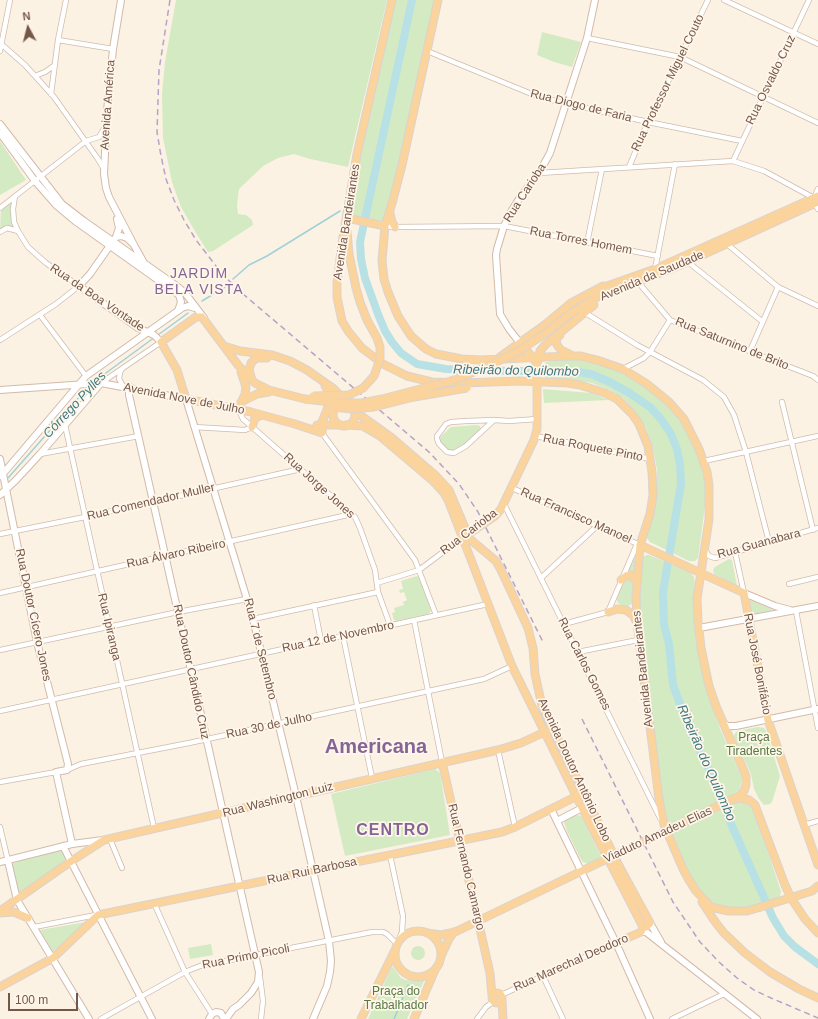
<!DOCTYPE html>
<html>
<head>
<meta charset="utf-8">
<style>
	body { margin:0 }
	#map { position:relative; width:818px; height:1019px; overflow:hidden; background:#fcf2e4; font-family:Helvetica,sans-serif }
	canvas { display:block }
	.north { position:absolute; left:8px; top:8px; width:40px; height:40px; -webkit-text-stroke:3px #fff6ea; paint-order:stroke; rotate:353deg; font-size:11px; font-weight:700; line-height:16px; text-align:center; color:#75574a }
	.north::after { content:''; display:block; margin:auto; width:14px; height:18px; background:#75574a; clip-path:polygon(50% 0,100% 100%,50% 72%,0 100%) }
	.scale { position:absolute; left:8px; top:993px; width:70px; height:18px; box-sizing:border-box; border:2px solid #75574a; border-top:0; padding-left:5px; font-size:12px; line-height:14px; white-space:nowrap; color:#75574a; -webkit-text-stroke:3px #fff6ea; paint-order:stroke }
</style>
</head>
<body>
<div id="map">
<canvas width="818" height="1019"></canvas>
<div class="north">N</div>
<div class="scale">100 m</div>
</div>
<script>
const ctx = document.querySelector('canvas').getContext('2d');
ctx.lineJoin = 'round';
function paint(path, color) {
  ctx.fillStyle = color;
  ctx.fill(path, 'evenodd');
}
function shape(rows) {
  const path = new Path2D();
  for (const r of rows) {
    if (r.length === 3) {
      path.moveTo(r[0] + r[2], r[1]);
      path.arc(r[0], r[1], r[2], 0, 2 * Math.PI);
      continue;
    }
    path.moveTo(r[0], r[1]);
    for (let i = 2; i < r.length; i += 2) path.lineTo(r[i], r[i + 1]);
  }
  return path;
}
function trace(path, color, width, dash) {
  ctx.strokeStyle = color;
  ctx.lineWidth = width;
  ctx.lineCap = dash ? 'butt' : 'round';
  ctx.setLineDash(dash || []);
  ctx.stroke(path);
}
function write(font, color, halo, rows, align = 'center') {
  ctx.font = font + ' Helvetica,sans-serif';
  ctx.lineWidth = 3.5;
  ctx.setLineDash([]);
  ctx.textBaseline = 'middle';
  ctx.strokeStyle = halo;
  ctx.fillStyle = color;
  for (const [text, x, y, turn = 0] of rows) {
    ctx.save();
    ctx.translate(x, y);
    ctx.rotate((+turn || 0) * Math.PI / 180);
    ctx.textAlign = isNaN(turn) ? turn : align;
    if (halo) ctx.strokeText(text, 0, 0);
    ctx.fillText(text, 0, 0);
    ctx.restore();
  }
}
const green = shape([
	[176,0,387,0,348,167,310,159,294,154,278,158,263,166,239,189,237,205,238,214,246,215,252,220,253,225,213,251,208,252,196,233,181,207,172,182,163,138,162,94,165,62],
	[395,0,435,0,404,142,390,199,383,221,354,215,351,212,360,154],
	[542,32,581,42,572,67,554,62,537,55],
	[0,141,26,180,0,195],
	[14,197,13,201,17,230,12,228,0,231,1,208],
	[572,359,590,361,611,367,625,374,646,388,666,405,682,423,692,440,700,463,705,483,705,506,698,558,695,561,689,561,650,542,647,538,646,535,656,498,657,470,653,448,646,428,634,410,623,398,610,390,592,383,573,380,546,378,543,376,542,373,542,367,546,362],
	[543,389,591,393,609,400,544,403],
	[477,425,480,426,481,430,457,451,448,451,440,442,440,437,451,427],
	[647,555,649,555,690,572,694,577,695,584,693,599,696,641,705,687,721,731,742,778,740,788,733,795,737,802,746,803,753,808,781,891,780,897,778,899,760,905,735,910,725,908,709,903,689,875,667,822,657,774,641,636,639,593,642,557],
	[633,559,635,561,633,603,628,606,625,607,619,604,616,599],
	[729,559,732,560,737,586,714,574,713,570,715,567],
	[417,576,419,578,431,610,429,614,396,621,394,620,392,613,395,612,394,608,404,605,403,602,407,600,404,592,400,593,399,590,403,589,401,581],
	[751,600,773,610,753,614,751,612,749,602],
	[758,727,764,728,766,731,780,776,772,802,770,804,764,805,759,799,754,789,751,774,734,738,734,735,737,731],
	[435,769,440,773,450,835,345,856,331,794],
	[577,815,581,816,602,858,588,864,583,862,580,858,567,831,564,822,570,817],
	[61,848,67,860,19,895,11,864],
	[86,922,53,952,40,930],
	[211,944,213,955,190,959,188,948],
	[418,953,7],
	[392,966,401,978,406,980,424,981,407,1019,368,1019]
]);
const stream = shape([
	[233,279,249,265,267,256,340,211],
	[202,301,225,287],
	[158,335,188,313],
	[95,381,155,337],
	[8,478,89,386],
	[394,1019,408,985]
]);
const river = shape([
	[412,0,360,242,361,259,365,278,378,314,385,331,392,342,401,353,417,364,446,369,510,371,572,371,591,374,610,382,631,394,650,407,661,419,671,434,677,449,680,464,681,484,663,592,664,625,669,644,673,685,689,728,714,780,732,826,773,918,784,936,795,947,818,964]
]);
const street = shape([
	[724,0,818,44],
	[587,38,680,57,818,123],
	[58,40,113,49],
	[0,43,25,65,54,97,98,159,104,169],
	[0,51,10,0],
	[427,51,539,97,648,122,742,141],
	[35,76,45,72,55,65],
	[51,94,58,40,66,0],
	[733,161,809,0],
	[629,167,648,122,708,0],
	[539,173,733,161,764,171,814,198,818,189],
	[815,204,818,209],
	[0,208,86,141,99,137,105,127],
	[385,226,395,227,504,226,658,256],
	[0,232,7,228,18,231],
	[587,243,602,169],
	[727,244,778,287,818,306],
	[688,262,763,322],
	[655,269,675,164],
	[638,282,670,320,813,376,818,380],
	[584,312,637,345,703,380,724,397,734,415,746,452,769,542],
	[40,315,86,376],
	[0,340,56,304,79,286,46,263,28,247,18,231,14,222,13,209,15,196],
	[750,351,778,287],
	[122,369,120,372,119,379,123,386],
	[623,369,644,358,650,352,670,320],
	[101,383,161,342],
	[782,402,813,530],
	[238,409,243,419,355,517,360,528,375,570,378,592,390,625],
	[494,420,466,446,454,453,447,452,439,444,437,439,437,436,446,424,451,422,466,421,494,420,509,421,537,419],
	[65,425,154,828],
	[194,427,245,430,252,427],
	[322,433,415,560,436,615],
	[535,436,651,459],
	[40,454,139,436],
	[704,461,818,436],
	[512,488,640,545],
	[504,504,660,818],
	[0,534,85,517,301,469],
	[705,550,709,556,715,558,818,528],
	[735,552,744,593],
	[541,578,597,526],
	[377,583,419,570,462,538],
	[789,584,818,577],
	[0,593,352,514],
	[314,605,321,641],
	[796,611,818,728],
	[253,619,378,592],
	[414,620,442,762],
	[564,624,608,612,637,544],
	[343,636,372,778],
	[0,650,178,612,247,599],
	[578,652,638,640],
	[0,711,488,604],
	[498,750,515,827],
	[67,770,81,764,189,743,484,679,512,666],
	[0,782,56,772],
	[804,825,818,821],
	[0,827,8,861],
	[110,839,122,868],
	[390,855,403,916,402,932,397,944],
	[154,903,185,972,212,1014],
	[34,927,96,915],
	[543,976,563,1019],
	[260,977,263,1001,261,1019],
	[501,995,616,943],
	[101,1019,185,972,200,966,372,932,383,932,387,934,397,944],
	[477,1019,486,1007,493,1002],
	[672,1019,724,994]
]);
const secondary = shape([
	[121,0,113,49,107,111,104,174,106,188,109,197,134,245],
	[0,124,62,204,84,221,178,287,185,293,204,318],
	[0,133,35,181,57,206,75,221,179,295,181,302,178,311],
	[117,219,119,228,116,237,90,274,79,286,138,328,154,335,161,342],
	[116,237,121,236,127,238,134,245,144,263],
	[520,343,509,329,500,314,496,255,497,249,504,226,512,210,521,196,539,173,550,153,587,38,595,0],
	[132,388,129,391,129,395,259,972,258,982,251,993,239,1005,233,1009,226,1019],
	[0,390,101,383,186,399,253,619,296,796,329,941,331,961,330,972,327,986,313,1019],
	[0,459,37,642,68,764,67,770,56,772,72,844],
	[1,476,86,376,182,308,188,306,195,308],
	[0,495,16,480,40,454,101,383],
	[744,593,775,606,790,610],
	[699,628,818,606],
	[723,722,727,726,736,726,818,709],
	[551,809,616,943,650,1019],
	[557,821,582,808],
	[63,846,152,1019],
	[8,861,17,900,89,1019],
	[0,862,72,844,103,840],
	[650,923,661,942],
	[641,932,646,932,757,1019],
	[209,1019,212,1014,216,1012,221,1013,224,1019]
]);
const primary = shape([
	[392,0,357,154,342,243,337,283,337,297,342,321,348,331,362,348,383,364,407,376,432,382,463,383,519,381,568,383,580,385,605,393,617,399,632,414,639,424,648,446,652,472,653,495,650,514,640,545,636,598,637,622,659,799,664,825,683,869,689,880,696,891,711,907,728,911,747,911,761,907,812,891,818,886],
	[438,0,402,165,393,200,385,226,382,261,384,279,388,292,398,316,411,336,426,349,436,354,462,359,481,360,568,356,581,356,597,360,623,369,647,384,669,402,684,419,699,449,707,472,709,485,709,519,697,599,698,621,701,648,709,686,716,706,746,776,746,785,744,791,739,796,733,799],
	[390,213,392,222,395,227],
	[347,218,385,226],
	[347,231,349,254,356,288,360,302,367,320],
	[599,292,607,286,655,269,818,196],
	[571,313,606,292,612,292,683,264,818,202],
	[560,335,556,339,557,345,561,350,571,355],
	[224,346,240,351,272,355,290,361,307,370,334,389,350,406],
	[500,357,546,324,571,303,603,286],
	[538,361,540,351,545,345,594,305],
	[252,380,249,370,251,363,256,358,267,358],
	[305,399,269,390,255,383,238,365,202,317,196,317,161,342,177,370,186,399,251,412,295,424,322,433,322,422,328,407,330,400,328,391,325,386],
	[241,402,257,394,269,392],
	[241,403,245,394,246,387,241,372],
	[344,415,11],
	[352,408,360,415,392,438,436,476,449,490,468,535,471,540,496,561,501,570,528,628,533,648,535,674,542,706,618,864,650,923,646,927,642,925],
	[317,425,341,425],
	[346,425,363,426,380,436,432,480,444,493,448,500,512,666,589,822,643,927,641,932,616,943],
	[252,427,255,418,262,415],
	[464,537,495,516,501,509,534,440,537,429,537,366,535,360,520,343],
	[640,545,744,593,768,720,818,865],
	[621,580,626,576,630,575,633,577,637,583],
	[608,612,617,609,626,610,633,615,636,621],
	[442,762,490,973,492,995],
	[734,799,740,798,749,800,755,805,785,885,791,898,805,919,818,933],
	[702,902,716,923,724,933,745,953,770,972,799,989,818,998],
	[0,911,70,862,104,840,498,750,521,743,549,730],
	[0,913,14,912,28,918],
	[418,954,23],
	[427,933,441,935,455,932,588,868],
	[441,956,449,939,454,932],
	[0,987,53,958,98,915,502,832,515,827,583,793],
	[497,998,5],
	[502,1000,503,1019],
	[361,1019,395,950],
	[414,1019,435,970]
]);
const rail = shape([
	[170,0,159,70,157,132,161,156,166,179,174,200,184,220,196,240,223,275,243,294,429,452,459,484,478,512,544,644],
	[582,719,673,902,700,942,719,962,737,978,754,990,771,998,818,1018]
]);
const primaryBridge = shape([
	[313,396,349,395,363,388,374,376,380,359,380,347,377,338,367,320],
	[305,399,339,403,362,403,382,399,451,381,484,368,517,352,546,333,571,313],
	[334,407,351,409,374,407,414,397,467,388],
	[588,868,733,799]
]);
const streetNames = [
	["Rua Osvaldo Cruz",771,80,-64],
	["Rua Professor Miguel Couto",668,83,-64],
	["Avenida América",108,105,-86],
	["Rua Diogo de Faria",581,106,14],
	["Rua Carioba",525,193,-57],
	["Avenida Bandeirantes",347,222,-81],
	["Rua Torres Homem",581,241,11],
	["Avenida da Saudade",652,276,-23],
	["Rua da Boa Vontade",97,298,34],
	["Rua Saturnino de Brito",732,344,22],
	["Avenida Nove de Julho",184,399,11],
	["Rua Roquete Pinto",593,448,11],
	["Rua Jorge Jones",319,486,42],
	["Rua Comendador Muller",151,502,-13],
	["Rua Francisco Manoel",576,516,24],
	["Rua Carioba",469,532,-37],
	["Rua Guanabara",759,544,-15],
	["Rua Álvaro Ribeiro",176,554,-12],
	["Rua Doutor Cícero Jones",33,615,78],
	["Rua Ipiranga",109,627,77],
	["Rua 12 de Novembro",338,637,-12],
	["Rua 7 de Setembro",260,649,76],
	["Rua Carlos Gomes",584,664,63],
	["Rua José Bonifácio",757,664,79],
	["Avenida Bandeirantes",643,669,-96],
	["Rua Doutor Cândido Cruz",191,672,78],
	["Rua 30 de Julho",269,726,-12],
	["Avenida Doutor Antônio Lobo",574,770,65],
	["Rua Washington Luiz",278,800,-14],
	["Viaduto Amadeu Elias",658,835,-25],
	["Rua Fernando Camargo",466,867,77],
	["Rua Rui Barbosa",312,871,-12],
	["Rua Primo Picoli",246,957,-11],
	["Rua Marechal Deodoro",571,963,-24]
];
const parkNames = [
	["Praça",754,738],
	["Tiradentes",754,752],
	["Praça do",396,992],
	["Trabalhador",396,1006]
];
const waterNames = [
	["Ribeirão do Quilombo",516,371,1],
	["Córrego Pylles",75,405,-47],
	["Ribeirão do Quilombo",706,763,66]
];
const quarterNames = [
	["JARDIM",199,274],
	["BELA VISTA",199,290]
];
const districtNames = [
	["CENTRO",393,831]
];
const townNames = [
	["Americana",376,747]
];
paint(green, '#d4eac2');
trace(stream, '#9fd1d7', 1.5);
trace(river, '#b8e1e6', 8);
trace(street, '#d0bbad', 6);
trace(secondary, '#d3baaa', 8);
trace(primary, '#dbd3d0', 9);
trace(street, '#fff', 4.5);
trace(secondary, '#fff', 6);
trace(primary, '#fbd39c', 7);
trace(rail, '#b4a3c6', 1.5, [6, 4]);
trace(primaryBridge, '#dbd3d0', 9, []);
trace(primaryBridge, '#fbd39c', 7);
write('12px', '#75574a', '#fff6ea', streetNames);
write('12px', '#547a42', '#fff6ea', parkNames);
write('italic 13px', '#407981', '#fff6ea', waterNames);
ctx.letterSpacing = '1px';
write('14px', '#856598', '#fff6ea', quarterNames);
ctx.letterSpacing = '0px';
ctx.letterSpacing = '1px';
write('bold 16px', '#856598', '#fff6ea', districtNames);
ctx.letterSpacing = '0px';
write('bold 20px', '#856598', '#fff6ea', townNames);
</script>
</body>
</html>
